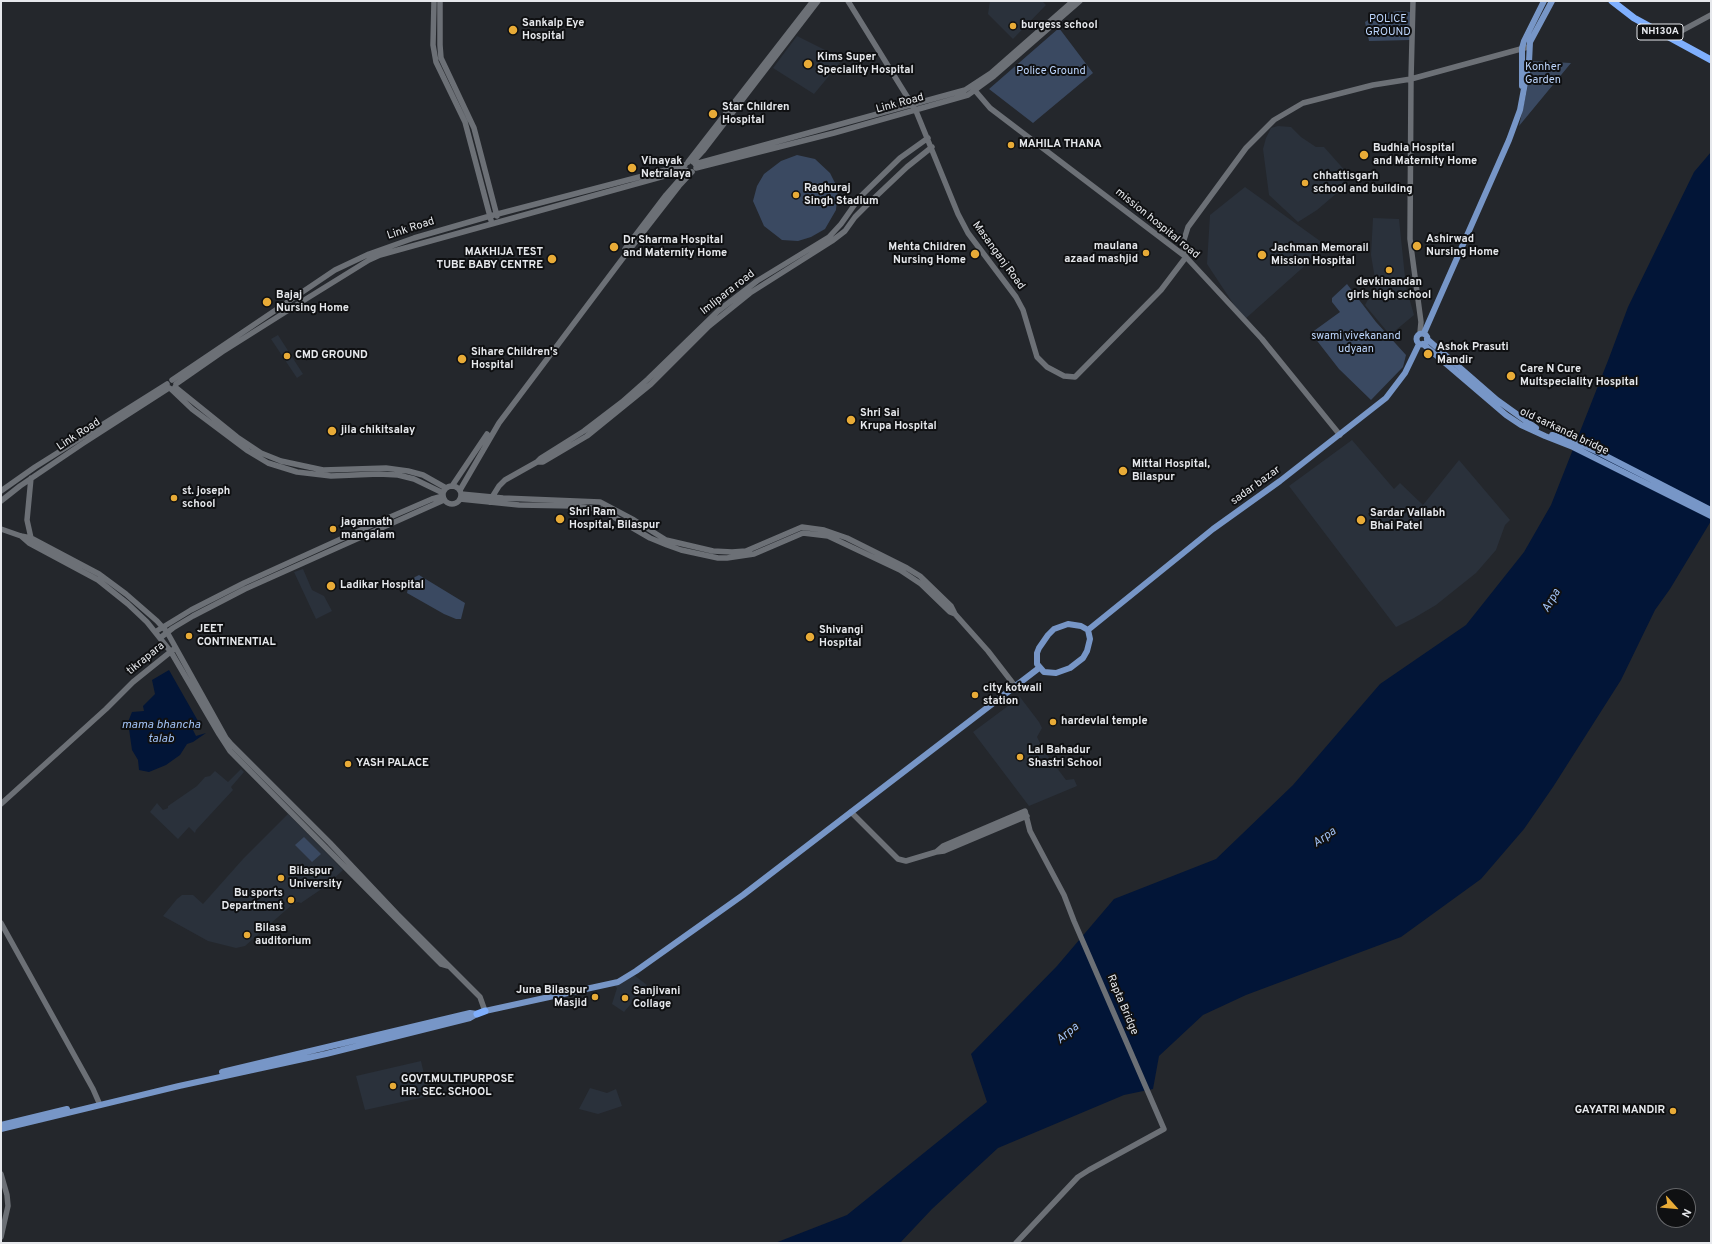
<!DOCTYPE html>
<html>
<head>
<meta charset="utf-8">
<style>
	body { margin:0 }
	#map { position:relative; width:1712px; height:1244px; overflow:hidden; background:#24272c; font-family:Overpass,sans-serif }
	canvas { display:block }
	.frame { position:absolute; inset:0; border:2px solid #e6e8ec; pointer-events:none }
	.north { position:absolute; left:1656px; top:1188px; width:40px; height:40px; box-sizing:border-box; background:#0f1012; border:1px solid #656669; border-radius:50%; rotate:117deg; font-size:11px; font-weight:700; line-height:16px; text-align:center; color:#e6e8ec }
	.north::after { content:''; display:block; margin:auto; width:14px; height:18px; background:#e8ab37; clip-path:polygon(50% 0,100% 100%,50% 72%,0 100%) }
</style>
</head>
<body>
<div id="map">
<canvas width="1712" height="1244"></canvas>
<div class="frame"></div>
<div class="north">N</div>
</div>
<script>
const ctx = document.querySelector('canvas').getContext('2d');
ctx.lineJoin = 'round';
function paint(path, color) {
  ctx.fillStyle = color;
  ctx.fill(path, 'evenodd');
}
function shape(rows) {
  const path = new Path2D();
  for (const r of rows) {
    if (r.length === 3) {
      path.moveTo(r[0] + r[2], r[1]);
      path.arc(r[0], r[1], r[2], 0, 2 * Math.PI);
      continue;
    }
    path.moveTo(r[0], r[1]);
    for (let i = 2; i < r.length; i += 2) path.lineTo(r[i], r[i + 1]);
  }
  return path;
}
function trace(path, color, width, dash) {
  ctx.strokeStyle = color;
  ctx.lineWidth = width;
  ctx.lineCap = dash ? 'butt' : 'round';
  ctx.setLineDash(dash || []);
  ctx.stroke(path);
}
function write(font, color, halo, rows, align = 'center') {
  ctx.font = font + ' Overpass,sans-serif';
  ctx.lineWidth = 4;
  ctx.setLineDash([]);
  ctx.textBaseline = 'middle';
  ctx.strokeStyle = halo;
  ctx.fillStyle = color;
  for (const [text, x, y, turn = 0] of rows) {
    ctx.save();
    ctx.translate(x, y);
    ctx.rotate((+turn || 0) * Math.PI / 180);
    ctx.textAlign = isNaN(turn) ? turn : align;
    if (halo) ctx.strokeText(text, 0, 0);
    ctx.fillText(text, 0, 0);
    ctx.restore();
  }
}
const built = shape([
	[990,1,1042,1,1046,5,1013,39,988,14],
	[797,36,843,59,814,94,773,68],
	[1278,126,1291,127,1301,137,1316,147,1324,147,1348,174,1337,193,1317,210,1298,222,1269,195,1263,149,1266,138,1271,128],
	[1245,187,1327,246,1244,320,1207,264,1210,215],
	[1373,218,1399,219,1406,287,1414,315,1390,335,1365,305,1376,285,1371,255],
	[278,335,303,374,297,378,271,339],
	[1352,440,1394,489,1400,483,1423,505,1459,460,1510,520,1505,525,1496,550,1476,573,1436,605,1414,618,1396,627,1289,486],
	[303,569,312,590,324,596,332,611,316,619,294,572],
	[1020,697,1039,722,1042,728,1037,737,1044,751,1066,780,1074,779,1077,786,1029,806,973,732],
	[241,769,244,772,231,787,233,790,196,830,195,833,189,827,178,839,150,812,157,803,163,810,168,808,168,806,197,786,205,777,210,776,215,771,228,782],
	[288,814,343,870,326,886,301,903,298,902,294,903,245,946,236,948,208,941,163,916,177,899,182,895,193,895,203,904,243,859],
	[634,975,647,985,624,1012,612,1004,617,988,615,986],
	[421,1061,429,1096,365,1110,356,1076],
	[590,1088,607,1093,616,1089,622,1106,598,1114,579,1109]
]);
const green = shape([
	[1398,11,1410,12,1410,40,1369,41,1365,22,1376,15],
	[1059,28,1093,73,1033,123,989,89],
	[1532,61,1571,63,1519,126,1527,90],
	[797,155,815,159,830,173,838,189,836,210,825,229,811,237,798,241,782,240,764,226,753,201,757,186,764,174,781,161],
	[1347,284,1376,322,1406,355,1403,367,1371,400,1339,369,1311,333,1340,312,1332,302,1332,298],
	[419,575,465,603,461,619,456,619,444,614,407,593,409,583,415,577],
	[304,837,321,854,312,862,295,845]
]);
const water = shape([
	[1711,152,1711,521,1670,589,1655,610,1621,680,1553,787,1524,829,1481,879,1401,937,1246,995,1203,1015,1159,1056,1153,1089,1124,1095,998,1148,932,1209,900,1243,775,1243,847,1215,987,1102,971,1054,1057,966,1114,899,1216,859,1293,785,1380,684,1466,625,1524,552,1551,505,1609,358,1628,307,1694,172],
	[169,670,198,721,192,728,196,736,206,733,193,742,187,744,180,755,166,765,149,772,139,770,138,760,132,750,128,722,132,712,144,711,143,706,155,694,152,680]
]);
const secondary = shape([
	[434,1,433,45,436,62,465,122,492,224],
	[440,1,440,45,441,58,474,128,497,216],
	[848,1,916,111,958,214,968,233,1016,297,1023,310,1037,357,1047,367,1064,376,1075,377,1161,290,1186,257,1183,243,1188,227,1246,148,1274,120,1303,103,1373,85,1411,79,1528,47],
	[1413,1,1411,79,1410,239,1421,322,1420,333],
	[1670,37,1711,15],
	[972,87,990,108,1186,257,1262,339,1340,435],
	[688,162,813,1],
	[693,162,703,151,818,1],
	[695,164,965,90,991,73,1073,1],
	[696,168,834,133,968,95,994,76,1080,1],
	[625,249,666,195,687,171],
	[172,380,335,270,369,254,414,238,490,216,685,165],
	[176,384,222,352,306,299,369,260,380,255,686,170],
	[175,387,237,437,261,453,281,461,323,470,386,468,408,471,423,475,446,488],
	[171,389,192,409,248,451,268,463,297,472,331,476,379,474,398,475,414,479,443,493],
	[537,462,543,462,587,436,651,384,709,326,750,293,832,241,845,231,855,217,869,203,907,167,932,147],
	[31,478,27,520,31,538],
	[452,495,9],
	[452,486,487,434],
	[460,490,499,423,623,258,679,186,692,172],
	[1,491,35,467,167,384],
	[461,494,503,498,600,502,634,520,666,540,713,551,732,552,746,551,802,527,824,530,847,538,907,568,920,576,951,606,955,614],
	[460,499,519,505,574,506,600,509,650,538,667,545,681,550,718,558,727,558,754,554,803,533,828,536,900,570,921,584,950,612,955,614,988,651,1015,686],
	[1,501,20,486,82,444,169,388],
	[489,502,499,486,505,480,537,462,541,458,584,431,622,402,648,379,718,311,757,281,829,237,841,224,860,197,900,158,928,138],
	[1,529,21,536,31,538,99,574,126,594,157,621,167,632,226,738,231,744,330,843,397,914,480,997,485,1011],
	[21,536,29,543,98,580,128,604,147,622,171,652,219,734,230,751,434,957,441,964,448,966],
	[155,632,191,610,244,583,374,524,432,499,443,496],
	[160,638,173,628,193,616,245,589,444,500],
	[1,804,106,709,133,682,174,649],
	[851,812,898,859,906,861,936,852,944,851,1027,816],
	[936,852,943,846,1025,811,1030,831,1064,895,1074,921,1164,1129,1089,1170,1078,1177,1016,1243],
	[1,923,93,1089,100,1105],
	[1,1174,7,1195,8,1206,1,1237]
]);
const primary = shape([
	[1522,86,1522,48,1524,41,1544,1],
	[1424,333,1509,140,1520,110,1529,62,1530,42,1552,1],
	[1422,339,5.5],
	[1427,339,1497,400,1536,428],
	[1423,344,1506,415,1521,425,1545,436,1573,447,1711,516],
	[1552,435,1576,442,1600,453,1711,510],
	[1068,624,1081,626,1088,630,1090,639,1087,651,1083,658,1070,668,1056,673,1044,672,1037,664,1037,653,1039,648,1048,635,1054,629,1068,624],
	[1088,630,1213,529,1280,481,1386,398,1405,373,1419,344],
	[485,1011,618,982,636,971,743,895,1039,668],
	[222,1072,470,1013,477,1014],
	[1,1125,67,1109],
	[1,1129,179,1086,326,1054,470,1018,477,1014]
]);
const highway = shape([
	[1612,1,1634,18,1711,60],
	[477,1014,485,1011]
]);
const markers = [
	[1013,26,4,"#e8ab37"],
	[513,30,5,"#e8ab37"],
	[808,64,5,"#e8ab37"],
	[713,114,5,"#e8ab37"],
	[1011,145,4,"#e8ab37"],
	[1364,155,5,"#e8ab37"],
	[632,168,5,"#e8ab37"],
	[1305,183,4,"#e8ab37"],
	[796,195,4,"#e8ab37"],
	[1417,246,5,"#e8ab37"],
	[614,247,5,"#e8ab37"],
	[1146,253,4,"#e8ab37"],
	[975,254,5,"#e8ab37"],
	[1262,255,5,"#e8ab37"],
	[552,259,5,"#e8ab37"],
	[1389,270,4,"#e8ab37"],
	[267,302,5,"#e8ab37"],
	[1428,354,5,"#e8ab37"],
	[287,356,4,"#e8ab37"],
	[462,359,5,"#e8ab37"],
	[1511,376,5,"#e8ab37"],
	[851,420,5,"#e8ab37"],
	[332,431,5,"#e8ab37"],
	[1123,471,5,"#e8ab37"],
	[174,498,4,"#e8ab37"],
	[560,519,5,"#e8ab37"],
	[1361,520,5,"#e8ab37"],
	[333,529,4,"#e8ab37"],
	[331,586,5,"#e8ab37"],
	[189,636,4,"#e8ab37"],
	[810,637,5,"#e8ab37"],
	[975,695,4,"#e8ab37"],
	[1053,722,4,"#e8ab37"],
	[1020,757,4,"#e8ab37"],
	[348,764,4,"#e8ab37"],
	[281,878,4,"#e8ab37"],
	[291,900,4,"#e8ab37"],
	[247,935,4,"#e8ab37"],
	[595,997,4,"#e8ab37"],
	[625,998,4,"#e8ab37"],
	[393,1086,4,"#e8ab37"],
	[1673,1111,4,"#e8ab37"]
];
const shields = [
	[1660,32,46]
];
const shieldNames = [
	["NH130A",1660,32]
];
const parkNames = [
	["POLICE",1388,20],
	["GROUND",1388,33],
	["Konher",1543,68],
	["Garden",1543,81],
	["Police Ground",1051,72],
	["swami vivekanand",1356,337],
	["udyaan",1356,350]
];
const poiNames = [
	["Sankalp Eye",522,24],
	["Hospital",522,37],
	["burgess school",1021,26],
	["Kims Super",817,58],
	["Speciality Hospital",817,71],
	["Star Children",722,108],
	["Hospital",722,121],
	["MAHILA THANA",1019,145],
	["Budhia Hospital",1373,149],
	["and Maternity Home",1373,162],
	["Vinayak",641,162],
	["Netralaya",641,175],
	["chhattisgarh",1313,177],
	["school and building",1313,190],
	["Raghuraj",804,189],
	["Singh Stadium",804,202],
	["Ashirwad",1426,240],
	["Nursing Home",1426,253],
	["Dr Sharma Hospital",623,241],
	["and Maternity Home",623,254],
	["maulana",1138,247,"right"],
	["azaad mashjid",1138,260,"right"],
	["Mehta Children",966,248,"right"],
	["Nursing Home",966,261,"right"],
	["Jachman Memorail",1271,249],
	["Mission Hospital",1271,262],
	["MAKHIJA TEST",543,253,"right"],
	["TUBE BABY CENTRE",543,266,"right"],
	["devkinandan",1389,283,"center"],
	["girls high school",1389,296,"center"],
	["Bajaj",276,296],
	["Nursing Home",276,309],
	["Ashok Prasuti",1437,348],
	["Mandir",1437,361],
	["Sihare Children's",471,353],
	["Hospital",471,366],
	["CMD GROUND",295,356],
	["Care N Cure",1520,370],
	["Multspeciality Hospital",1520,383],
	["Shri Sai",860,414],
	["Krupa Hospital",860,427],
	["jila chikitsalay",341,431],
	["Mittal Hospital,",1132,465],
	["Bilaspur",1132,478],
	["st. joseph",182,492],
	["school",182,505],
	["Shri Ram",569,513],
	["Hospital, Bilaspur",569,526],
	["Sardar Vallabh",1370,514],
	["Bhai Patel",1370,527],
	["jagannath",341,523],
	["mangalam",341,536],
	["Ladikar Hospital",340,586],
	["JEET",197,630],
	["CONTINENTIAL",197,643],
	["Shivangi",819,631],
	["Hospital",819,644],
	["city kotwali",983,689],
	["station",983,702],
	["hardevlal temple",1061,722],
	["Lal Bahadur",1028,751],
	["Shastri School",1028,764],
	["YASH PALACE",356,764],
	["Bilaspur",289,872],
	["University",289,885],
	["Bu sports",283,894,"right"],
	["Department",283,907,"right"],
	["Bilasa",255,929],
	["auditorium",255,942],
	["Juna Bilaspur",587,991,"right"],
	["Masjid",587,1004,"right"],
	["Sanjivani",633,992],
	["Collage",633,1005],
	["GOVT.MULTIPURPOSE",401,1080],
	["HR. SEC. SCHOOL",401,1093],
	["GAYATRI MANDIR",1665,1111,"right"]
];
const streetNames = [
	["Link Road",900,104,-15],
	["mission hospital road",1157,224,39],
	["Link Road",411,229,-18],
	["Masanganj Road",998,256,54],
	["Imlipara road",728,293,-38],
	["old sarkanda bridge",1564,432,25],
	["Link Road",79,435,-33],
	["sadar bazar",1256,486,-36],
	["tikrapara",146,659,-39],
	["Rapta Bridge",1122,1005,67]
];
const waterNames = [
	["Arpa",1552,601,-60],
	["mama bhancha",161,726],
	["talab",161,740],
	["Arpa",1325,838,-35],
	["Arpa",1068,1034,-40]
];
paint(built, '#2a313b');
paint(green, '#3a4961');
paint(water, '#021537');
trace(secondary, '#6c7076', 5.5);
trace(primary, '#7796c7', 6);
trace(highway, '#7faffd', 7);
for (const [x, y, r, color] of markers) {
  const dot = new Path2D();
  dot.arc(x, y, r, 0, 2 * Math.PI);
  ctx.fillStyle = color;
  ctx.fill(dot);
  trace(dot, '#0f1012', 1.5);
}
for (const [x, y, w] of shields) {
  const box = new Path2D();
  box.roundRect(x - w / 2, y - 8, w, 16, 3);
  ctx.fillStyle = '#0f1012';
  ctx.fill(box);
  trace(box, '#e6e8ec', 1);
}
write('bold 10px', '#e6e8ec', null, shieldNames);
write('11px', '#bcd5fc', '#0f1012', parkNames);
write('bold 11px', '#e6e8ec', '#0f1012', poiNames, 'left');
write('11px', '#e6e8ec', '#0f1012', streetNames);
write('italic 12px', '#a1c1f4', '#0f1012', waterNames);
</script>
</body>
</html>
